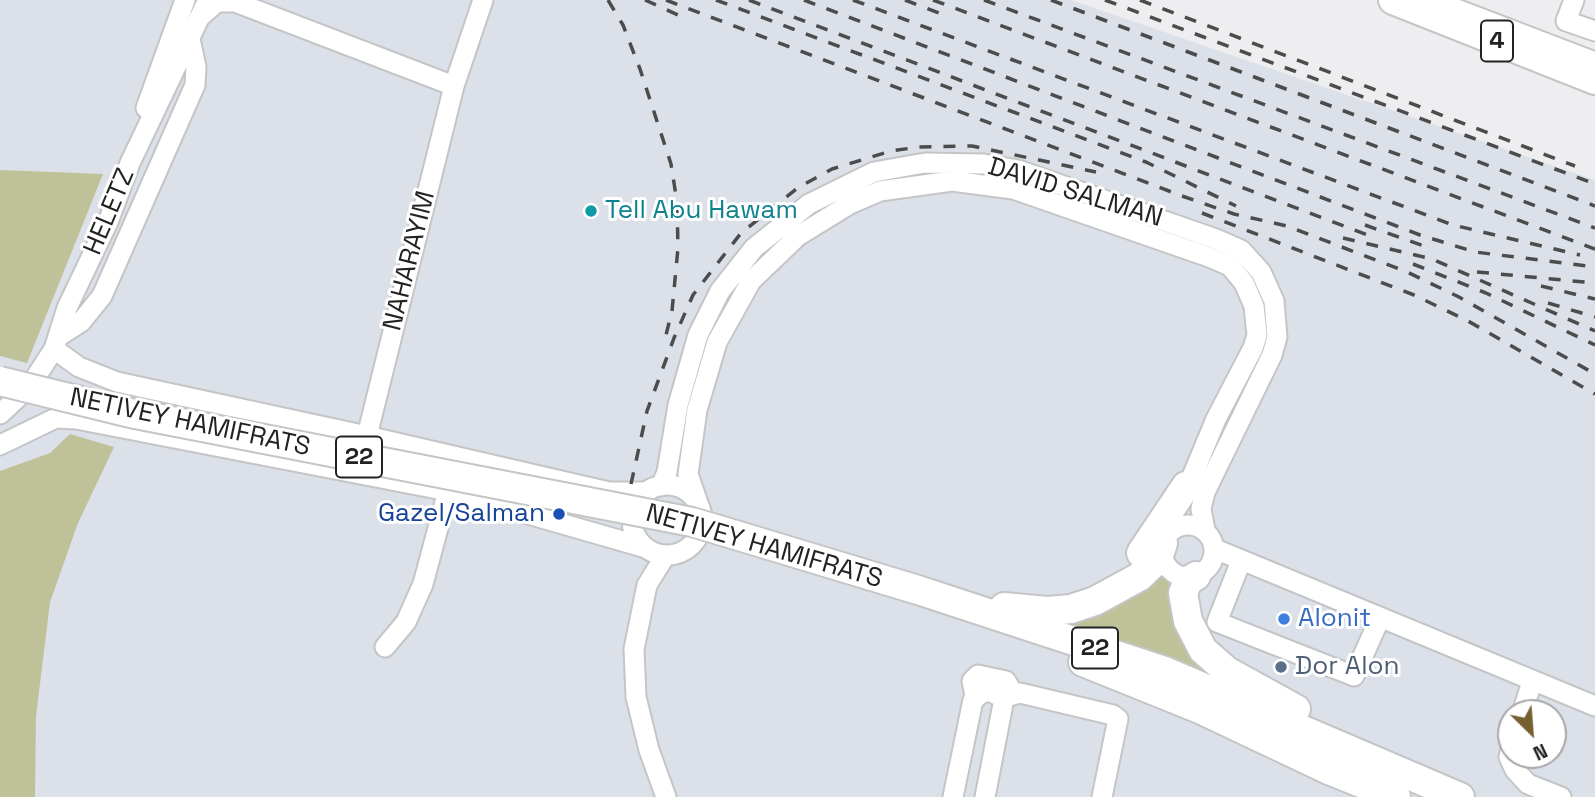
<!DOCTYPE html>
<html>
<head>
<meta charset="utf-8">
<style>
	body { margin:0 }
	#map { position:relative; width:1595px; height:797px; overflow:hidden; background:#eeeef0; font-family:"Space Grotesk",sans-serif }
	canvas { display:block }
	.north { position:absolute; left:1497px; top:699px; width:70px; height:70px; box-sizing:border-box; background:#fff; border:2px solid #a7a7a7; border-radius:50%; rotate:155deg; font-size:19px; font-weight:700; line-height:28px; text-align:center; color:#222223 }
	.north::after { content:''; display:block; margin:auto; width:24px; height:32px; background:#766030; clip-path:polygon(50% 0,100% 100%,50% 72%,0 100%) }
</style>
</head>
<body>
<div id="map">
<canvas width="1595" height="797"></canvas>
<div class="north">N</div>
</div>
<script>
const ctx = document.querySelector('canvas').getContext('2d');
ctx.lineJoin = 'round';
function paint(path, color) {
  ctx.fillStyle = color;
  ctx.fill(path, 'evenodd');
}
function shape(rows) {
  const path = new Path2D();
  for (const r of rows) {
    if (r.length === 3) {
      path.moveTo(r[0] + r[2], r[1]);
      path.arc(r[0], r[1], r[2], 0, 2 * Math.PI);
      continue;
    }
    path.moveTo(r[0], r[1]);
    for (let i = 2; i < r.length; i += 2) path.lineTo(r[i], r[i + 1]);
  }
  return path;
}
function trace(path, color, width, dash) {
  ctx.strokeStyle = color;
  ctx.lineWidth = width;
  ctx.lineCap = dash ? 'butt' : 'round';
  ctx.setLineDash(dash || []);
  ctx.stroke(path);
}
function write(font, color, halo, rows, align = 'center') {
  ctx.font = font + ' "Space Grotesk",sans-serif';
  ctx.lineWidth = 6;
  ctx.setLineDash([]);
  ctx.textBaseline = 'middle';
  ctx.strokeStyle = halo;
  ctx.fillStyle = color;
  for (const [text, x, y, turn = 0] of rows) {
    ctx.save();
    ctx.translate(x, y);
    ctx.rotate((+turn || 0) * Math.PI / 180);
    ctx.textAlign = isNaN(turn) ? turn : align;
    if (halo) ctx.strokeText(text, 0, 0);
    ctx.fillText(text, 0, 0);
    ctx.restore();
  }
}
const built = shape([
	[0,0,1071,0,1595,180,1595,797,0,797],
	[1511,713,1553,713,1553,755,1511,755]
]);
const green = shape([
	[0,170,103,174,27,363,0,356],
	[70,434,114,447,78,523,50,602,36,716,35,797,0,797,0,471,50,453],
	[1158,569,1178,583,1176,597,1254,697,1065,622]
]);
const minor = shape([
	[1433,0,1595,62],
	[1574,0,1566,21,1595,31],
	[199,18,217,2,235,2,454,86,367,436],
	[454,86,483,0],
	[146,108,185,0],
	[59,336,81,322,102,296,195,85,196,67,190,39],
	[54,349,79,367,117,382,367,436,609,492,647,492],
	[0,414,30,386,54,349,67,308,108,222,130,163,205,6],
	[0,445,56,418,76,419,448,491,643,547],
	[667,520,35],
	[661,486,667,472,678,405,698,335,720,291,754,248,809,204,874,172,925,163,984,164,1018,170,1216,239,1241,250,1261,272,1274,301,1277,337,1272,355,1205,492,1201,509,1205,530],
	[698,503,688,474,697,410,717,342,751,281,798,236,850,204,880,191,952,181,1013,189,1209,257,1230,266,1244,283,1254,306,1257,335,1253,348,1216,419,1184,496],
	[1188,551,26],
	[1215,549,1595,706],
	[665,556,647,585,634,649,636,697,649,750,666,797],
	[1241,561,1217,622,1354,676,1380,618],
	[385,647,406,622,423,584,448,491,457,484],
	[975,696,972,681,978,675,1006,681,1013,693],
	[1003,698,1020,693,1113,715,1118,719,1102,797],
	[1522,713,1532,682],
	[1511,749,1509,757,1515,770,1528,784,1561,797],
	[953,797,973,700,983,692,991,692,1003,698,1003,704,985,797]
]);
const highway = shape([
	[1393,0,1595,80],
	[719,530,918,590,1165,671,1460,797],
	[1141,553,1186,486],
	[1196,576,1188,581,1183,593,1188,621,1203,650,1227,671,1296,709],
	[1004,607,1047,611,1071,609,1095,601,1139,577,1158,559,1163,543],
	[1083,662,1202,710,1331,771,1396,797]
]);
const rail = shape([
	[608,0,623,25,640,69,671,164,677,202,678,248,672,311,664,343],
	[645,0,678,15],
	[666,0,1182,196,1234,214,1287,226,1407,272,1459,297,1595,374],
	[716,0,1146,162,1236,206],
	[749,0,1370,236],
	[804,0,1420,235,1475,252,1595,267],
	[853,0,1453,225,1580,255],
	[905,0,947,16],
	[933,0,1595,249],
	[984,0,1595,228],
	[1051,0,1595,206],
	[1105,0,1595,184],
	[1140,0,1575,166],
	[1202,213,1414,295,1468,321,1595,394],
	[1365,225,1424,246],
	[1343,238,1432,259,1595,331],
	[1413,264,1486,293,1595,345],
	[1477,272,1595,283],
	[1541,286,1595,299],
	[1548,303,1595,317],
	[631,484,647,411,674,338,693,295,741,233,799,187,832,169,891,151,919,147,972,146,1096,172]
]);
const highwayBridge = shape([
	[0,381,130,413,692,522,719,530]
]);
const markers = [
	[591,211,7,"#0f9aa8"],
	[559,514,7,"#1a4fb4"],
	[1284,619,7,"#3f7fe0"],
	[1281,667,7,"#5c6f8a"]
];
const shields = [
	[1497,41,32],
	[359,457,46],
	[1095,648,46]
];
const shieldNames = [
	["4",1497,41],
	["22",359,457],
	["22",1095,648]
];
const streetNames = [
	["DAVID SALMAN",1075,193,17],
	["HELETZ",110,212,-67],
	["NAHARAYIM",410,261,-76],
	["NETIVEY HAMIFRATS",190,423,12],
	["NETIVEY HAMIFRATS",764,547,16]
];
const cultureNames = [
	["Tell Abu Hawam",605,211]
];
const transitNames = [
	["Gazel/Salman",545,514]
];
const shopNames = [
	["Alonit",1298,619]
];
const serviceNames = [
	["Dor Alon",1295,667]
];
paint(built, '#dce0e8');
paint(green, '#bfc299');
trace(minor, '#c4c5c6', 23);
trace(highway, '#c4c5c6', 32);
trace(minor, '#fff', 19);
trace(highway, '#fff', 28);
trace(rail, '#4c4c4d', 3.5, [12, 12]);
trace(highwayBridge, '#c4c5c6', 32, []);
trace(highwayBridge, '#fff', 28);
for (const [x, y, r, color] of markers) {
  const dot = new Path2D();
  dot.arc(x, y, r, 0, 2 * Math.PI);
  ctx.fillStyle = color;
  ctx.fill(dot);
  trace(dot, '#fff', 2.5);
}
for (const [x, y, w] of shields) {
  const box = new Path2D();
  box.roundRect(x - w / 2, y - 20.5, w, 41, 5);
  ctx.fillStyle = '#fff';
  ctx.fill(box);
  trace(box, '#222223', 2);
}
write('bold 24px', '#222223', null, shieldNames);
write('26px', '#222223', '#fff', streetNames);
write('26px', '#0d838f', '#fff', cultureNames, 'left');
write('26px', '#164399', '#fff', transitNames, 'right');
write('26px', '#366cbe', '#fff', shopNames, 'left');
write('26px', '#4e5e75', '#fff', serviceNames, 'left');
</script>
</body>
</html>
